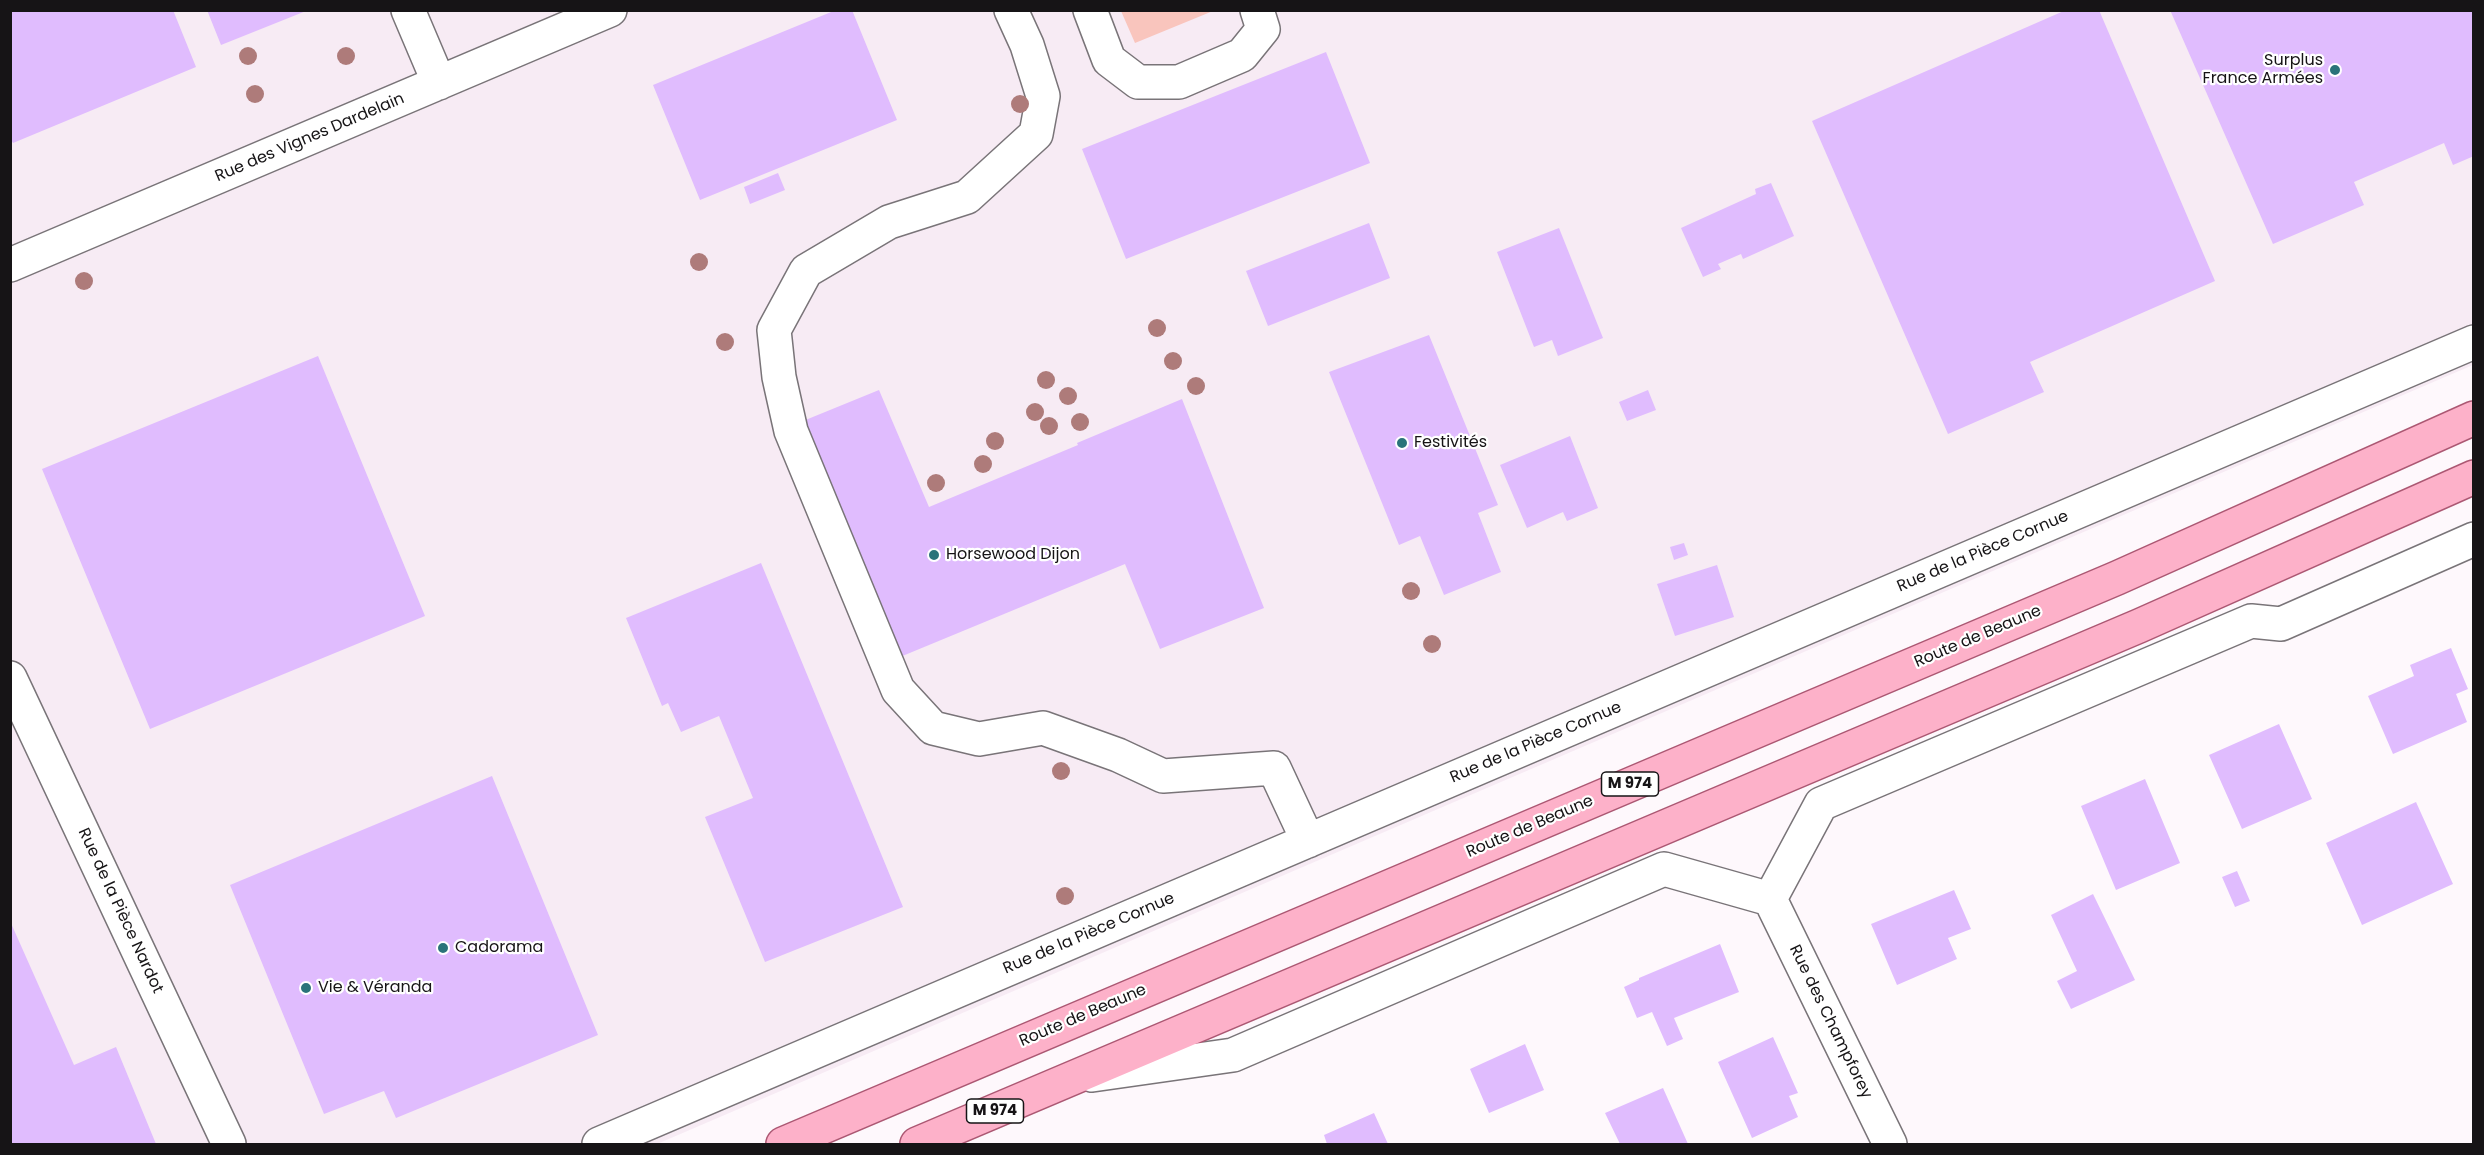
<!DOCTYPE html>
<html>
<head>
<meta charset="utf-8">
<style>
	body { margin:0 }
	#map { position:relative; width:2484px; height:1155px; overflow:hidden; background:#fef8fc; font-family:Poppins,sans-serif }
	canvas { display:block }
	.frame { position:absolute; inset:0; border:12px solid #161416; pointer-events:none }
</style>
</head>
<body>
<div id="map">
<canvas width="2484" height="1155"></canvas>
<div class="frame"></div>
</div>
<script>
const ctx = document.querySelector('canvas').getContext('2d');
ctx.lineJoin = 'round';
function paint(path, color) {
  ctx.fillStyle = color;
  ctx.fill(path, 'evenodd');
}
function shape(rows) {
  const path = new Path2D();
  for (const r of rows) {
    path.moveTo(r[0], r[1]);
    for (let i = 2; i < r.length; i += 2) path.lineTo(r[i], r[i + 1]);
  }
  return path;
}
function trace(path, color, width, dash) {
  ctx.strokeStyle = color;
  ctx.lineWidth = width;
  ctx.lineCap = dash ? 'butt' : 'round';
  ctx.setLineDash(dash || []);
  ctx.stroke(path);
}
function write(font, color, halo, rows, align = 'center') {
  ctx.font = font + ' Poppins,sans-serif';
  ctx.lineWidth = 4.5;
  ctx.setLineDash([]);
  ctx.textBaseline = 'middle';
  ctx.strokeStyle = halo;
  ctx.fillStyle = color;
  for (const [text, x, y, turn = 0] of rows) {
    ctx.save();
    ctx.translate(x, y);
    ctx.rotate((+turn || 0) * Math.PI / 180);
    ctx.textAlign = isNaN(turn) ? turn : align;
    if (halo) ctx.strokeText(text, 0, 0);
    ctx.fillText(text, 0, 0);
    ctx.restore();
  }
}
const built = shape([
	[10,11,2473,11,2473,365,657,1144,11,1144]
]);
const green = shape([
	[1121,11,1213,11,1135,43]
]);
const building = shape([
	[10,10,173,10,196,67,13,143,10,138],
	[207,10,306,10,306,11,221,45],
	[836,10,852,10,897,120,700,200,653,85],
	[2066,10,2099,10,2215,281,2030,362,2044,392,1948,434,1812,121],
	[2170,10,2474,10,2474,156,2453,165,2444,143,2354,182,2364,205,2273,244],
	[1326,52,1370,163,1126,259,1082,149],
	[778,173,785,190,750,204,744,187],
	[1771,183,1794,236,1743,259,1741,254,1718,264,1721,269,1703,277,1681,228,1756,194,1755,189],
	[1369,223,1390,278,1268,326,1246,271],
	[1559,228,1603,338,1558,356,1552,340,1534,347,1497,252],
	[1429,335,1498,505,1478,513,1501,572,1444,595,1420,536,1399,545,1329,372],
	[318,356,425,616,150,729,42,469],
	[879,390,929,507,1078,445,1077,443,1182,399,1264,608,1160,649,1125,564,900,657,803,421],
	[1648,390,1656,410,1627,421,1619,402],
	[1570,436,1598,508,1567,521,1563,512,1527,528,1500,465],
	[1684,543,1688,555,1674,560,1670,547],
	[761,563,903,907,765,962,705,817,753,798,719,716,681,732,668,703,662,706,626,618],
	[1717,565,1734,617,1675,636,1657,584],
	[2451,648,2468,689,2456,694,2467,722,2393,754,2368,696,2414,676,2410,665],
	[2279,724,2312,799,2242,829,2209,755],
	[492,776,598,1035,396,1118,384,1091,324,1114,230,885],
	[2145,779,2180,863,2116,890,2081,806],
	[2416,802,2453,884,2362,925,2326,843],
	[2237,871,2250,901,2235,907,2222,877],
	[1954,890,1971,929,1948,938,1957,959,1897,985,1871,924],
	[2093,894,2135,980,2071,1009,2057,981,2077,971,2051,915],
	[10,921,74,1065,116,1047,156,1144,10,1144],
	[1720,944,1739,992,1674,1018,1683,1039,1667,1046,1652,1012,1637,1018,1624,987,1639,980,1639,978],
	[1773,1037,1798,1093,1789,1096,1798,1117,1752,1138,1718,1062],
	[1525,1044,1544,1090,1489,1113,1470,1069],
	[1663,1088,1688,1144,1620,1144,1605,1113],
	[1374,1113,1388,1144,1327,1144,1324,1135]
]);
const minor = shape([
	[408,10,439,83],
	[1011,10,1027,45,1043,96,1036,134,967,197,889,222,806,271,774,330,779,377,791,431,898,690,933,728,979,739,1043,728,1118,755,1163,776,1274,768,1308,841],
	[1090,10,1109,60,1138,82,1179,82,1242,55,1263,29,1257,10],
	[10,265,610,10],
	[10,678,229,1144],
	[1770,899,1821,804,2251,621,2281,624,2474,539],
	[1770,899,1890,1144],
	[1092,1075,1233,1055,1664,869,1770,899],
	[599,1144,2474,342]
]);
const major = shape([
	[783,1144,2117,578,2474,418],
	[917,1144,2139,626,2474,477]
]);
const trees = [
	[248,56],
	[346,56],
	[255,94],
	[1020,104],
	[699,262],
	[84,281],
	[1157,328],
	[725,342],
	[1173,361],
	[1046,380],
	[1196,386],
	[1068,396],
	[1035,412],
	[1080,422],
	[1049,426],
	[995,441],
	[983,464],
	[936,483],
	[1411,591],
	[1432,644],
	[1061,771],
	[1065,896]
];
const markers = [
	[2335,70,6,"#2a737a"],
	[1402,443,6,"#2a737a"],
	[934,555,6,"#2a737a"],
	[443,948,6,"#2a737a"],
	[306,988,6,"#2a737a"]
];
const shields = [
	[1630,784,57],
	[995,1111,57]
];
const shieldNames = [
	["M 974",1630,784],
	["M 974",995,1111]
];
const poiNames = [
	["Surplus",2323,61,"right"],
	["France Armées",2323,79,"right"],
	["Festivités",1414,443],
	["Horsewood Dijon",946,555],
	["Cadorama",455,948],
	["Vie & Véranda",318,988]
];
const streetNames = [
	["Rue des Vignes Dardelain",310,138,-23],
	["Rue de la Pièce Cornue",1983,552,-23],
	["Route de Beaune",1978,637,-23],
	["Rue de la Pièce Cornue",1536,743,-23],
	["Route de Beaune",1530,827,-23],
	["Rue de la Pièce Nardot",120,911,65],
	["Rue de la Pièce Cornue",1089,934,-23],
	["Route de Beaune",1083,1016,-23],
	["Rue des Champforey",1830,1022,64]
];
paint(built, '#f7ebf4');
paint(green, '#f9c5bd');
paint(building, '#e0bcfe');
trace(minor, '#797478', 36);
trace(major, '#ac5873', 36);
trace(minor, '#fff', 33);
trace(major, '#fdb1c9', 33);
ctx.fillStyle = '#ae7b7a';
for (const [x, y] of trees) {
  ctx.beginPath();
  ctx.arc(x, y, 9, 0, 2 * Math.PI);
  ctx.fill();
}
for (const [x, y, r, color] of markers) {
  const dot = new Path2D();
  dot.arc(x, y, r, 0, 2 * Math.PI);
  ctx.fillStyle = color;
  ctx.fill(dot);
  trace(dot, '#fff', 2);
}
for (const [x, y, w] of shields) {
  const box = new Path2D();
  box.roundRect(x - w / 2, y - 12, w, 24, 4.5);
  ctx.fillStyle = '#fff';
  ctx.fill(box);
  trace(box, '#161416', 1.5);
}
write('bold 15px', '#161416', null, shieldNames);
write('16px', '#161416', '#fff', poiNames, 'left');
write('16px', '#161416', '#fff', streetNames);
</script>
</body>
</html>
